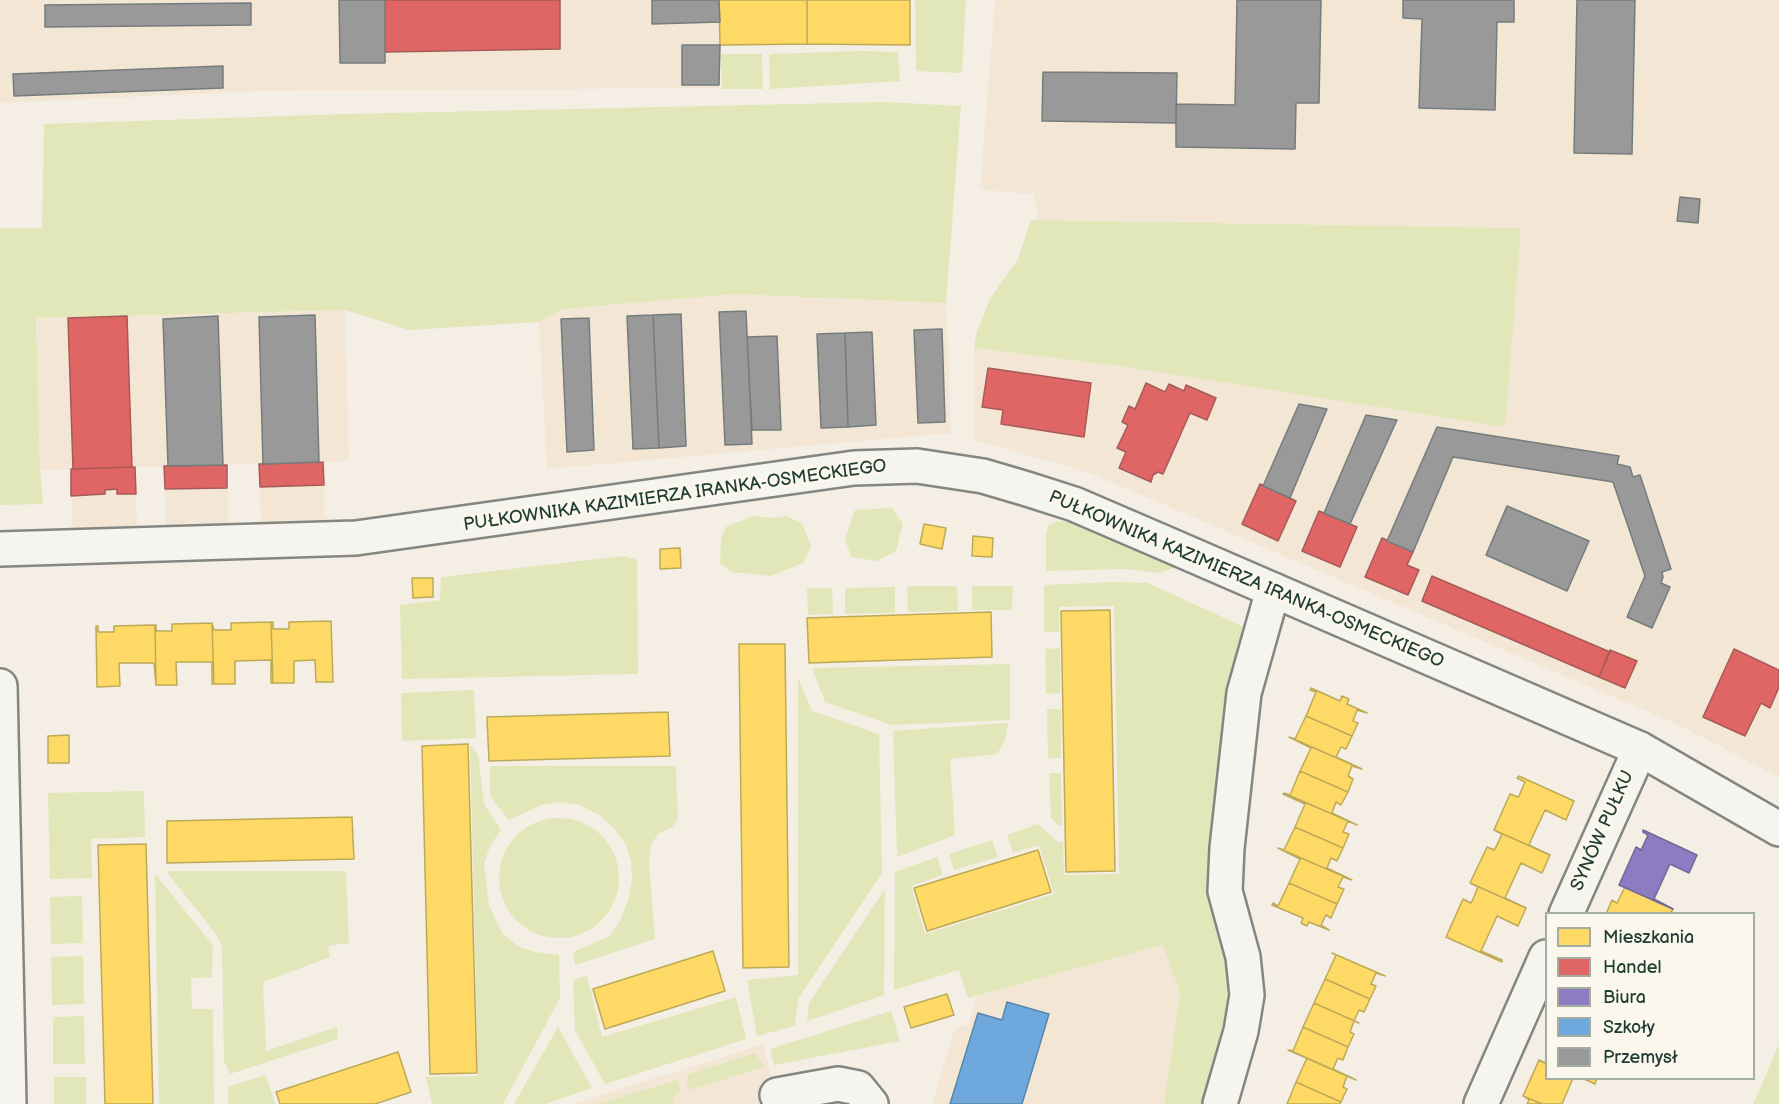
<!DOCTYPE html>
<html>
<head>
<meta charset="utf-8">
<style>
	body { margin:0 }
	#map { position:relative; width:1779px; height:1104px; overflow:hidden; background:#f4eee4; font-family:"Balsamiq Sans",sans-serif }
	canvas { display:block }
	.legend { position:absolute; left:1545px; top:912px; width:210px; height:168px; box-sizing:border-box; background:#fbf7ec; border:2px solid #a3ada2; margin:0; padding:8px 10px; list-style:none; font-size:18px; color:#1f3d34 }
	.legend li { display:flex; align-items:center; gap:12px; height:30px }
	.legend b { width:30px; border:2px solid #a3ada2 }
</style>
</head>
<body>
<div id="map">
<canvas width="1779" height="1104"></canvas>
<ul class="legend">
<li><b style="height:16px;background:#ffd966"></b>Mieszkania</li>
<li><b style="height:16px;background:#e06666"></b>Handel</li>
<li><b style="height:16px;background:#8e7cc3"></b>Biura</li>
<li><b style="height:16px;background:#6fa8dc"></b>Szkoły</li>
<li><b style="height:16px;background:#999"></b>Przemysł</li>
</ul>
</div>
<script>
const ctx = document.querySelector('canvas').getContext('2d');
ctx.lineJoin = 'round';
function paint(path, color) {
  ctx.fillStyle = color;
  ctx.fill(path, 'evenodd');
}
function shape(rows) {
  const path = new Path2D();
  for (const r of rows) {
    if (r.length === 3) {
      path.moveTo(r[0] + r[2], r[1]);
      path.arc(r[0], r[1], r[2], 0, 2 * Math.PI);
      continue;
    }
    path.moveTo(r[0], r[1]);
    for (let i = 2; i < r.length; i += 2) path.lineTo(r[i], r[i + 1]);
  }
  return path;
}
function trace(path, color, width, dash) {
  ctx.strokeStyle = color;
  ctx.lineWidth = width;
  ctx.lineCap = dash ? 'butt' : 'round';
  ctx.setLineDash(dash || []);
  ctx.stroke(path);
}
function write(font, color, halo, rows, align = 'center') {
  ctx.font = font + ' "Balsamiq Sans",sans-serif';
  ctx.lineWidth = 6;
  ctx.setLineDash([]);
  ctx.textBaseline = 'middle';
  ctx.strokeStyle = halo;
  ctx.fillStyle = color;
  for (const [text, x, y, turn = 0] of rows) {
    ctx.save();
    ctx.translate(x, y);
    ctx.rotate((+turn || 0) * Math.PI / 180);
    ctx.textAlign = isNaN(turn) ? turn : align;
    if (halo) ctx.strokeText(text, 0, 0);
    ctx.fillText(text, 0, 0);
    ctx.restore();
  }
}
const built = shape([
	[0,0,719,0,719,88,258,91,0,103],
	[995,0,1779,0,1779,777,1679,725,1151,499,1090,473,974,440,974,348,1126,367,1520,228,1038,220,1034,194,980,190],
	[734,294,946,303,951,433,547,469,539,322,563,309],
	[345,310,349,461,323,462,325,521,261,523,259,464,227,465,228,524,166,526,164,467,135,467,137,527,72,529,71,469,40,470,36,318],
	[1164,945,1180,993,1164,1104,932,1104,955,1028,969,1024,977,996],
	[763,1044,778,1104,572,1104,754,1047]
]);
const green = shape([
	[915,0,966,0,962,73,916,71],
	[860,51,898,52,900,81,770,89,769,54],
	[721,54,762,54,763,89,722,89],
	[885,102,961,106,946,303,734,294,563,309,539,322,409,330,345,310,36,318,40,470,43,504,0,505,0,228,42,228,44,124,347,114],
	[1031,220,1521,228,1505,427,1126,367,974,348,977,331,990,299,1018,259],
	[892,508,903,524,896,551,877,561,851,557,845,539,855,510],
	[753,516,772,518,786,516,802,523,811,547,803,563,771,576,732,572,720,564,721,538,726,527],
	[1058,521,1069,522,1177,567,1159,573,1125,569,1046,571,1046,533,1049,525],
	[624,556,637,560,638,674,402,679,400,605,440,600,441,577],
	[1114,582,1148,583,1246,628,1232,680,1207,874,1209,905,1231,985,1228,1004,1202,1104,1164,1104,1180,993,1163,945,968,998,959,970,894,990,895,872,937,857,943,875,911,886,925,934,1054,894,1039,845,1013,853,1007,835,1038,824,1058,842,1063,842,1064,875,1119,874,1114,606,1059,607,1059,632,1044,632,1044,585],
	[907,586,957,586,958,611,908,612],
	[972,586,1013,586,1012,610,972,610],
	[895,587,895,613,845,614,845,588],
	[807,588,832,588,833,614,808,615],
	[1060,648,1060,693,1046,694,1045,649],
	[1010,664,1010,720,892,725,825,702,812,668],
	[798,678,812,711,879,734,882,873,798,999,795,1026,757,1036,747,980,798,975],
	[474,690,476,738,402,741,401,693],
	[1047,709,1061,709,1061,758,1048,759],
	[1008,723,1005,741,997,754,950,759,955,835,897,857,893,731],
	[470,744,478,755,484,804,501,830,490,846,484,864,489,905,502,933,519,947,539,953,559,955,560,998,503,1104,432,1104,426,1077,478,1076],
	[490,766,676,766,678,820,672,827,658,834,651,845,649,862,655,939,575,965,573,952,610,936,621,919,629,897,632,879,631,862,626,845,614,828,599,815,580,805,558,802,541,805,509,820,490,796],
	[1049,773,1061,773,1062,825,1058,825,1051,818],
	[144,791,145,837,91,839,92,878,50,879,48,793],
	[559,878,60],
	[992,840,998,857,954,870,949,854],
	[166,871,346,871,349,943,328,946,330,957,263,982,266,1051,337,1027,338,1039,230,1074,224,1061,222,947,216,934],
	[155,874,213,945,212,977,191,978,192,1009,213,1009,214,1104,159,1104],
	[885,889,884,995,807,1021,809,1003],
	[82,896,83,943,51,944,50,897],
	[83,956,84,1004,52,1005,51,957],
	[587,976,602,1037,736,997,746,1039,605,1084,575,1030,573,980],
	[891,1011,900,1041,774,1065,770,1049],
	[84,1016,85,1064,53,1064,53,1017],
	[558,1027,592,1088,545,1104,514,1104],
	[1779,1044,1779,1104,1753,1104,1766,1075],
	[753,1054,756,1054,764,1067,690,1090,687,1084,687,1077,689,1074],
	[266,1075,275,1104,228,1104,228,1087],
	[54,1077,86,1077,86,1104,54,1104],
	[677,1080,681,1093,672,1097,674,1104,597,1104]
]);
const homes = shape([
	[719,0,807,0,807,44,720,45,719,0],
	[807,0,910,0,910,45,807,44,807,0],
	[924,524,946,528,942,549,920,544,924,524],
	[973,536,993,538,992,557,972,556,973,536],
	[680,548,681,568,660,569,660,549,680,548],
	[412,578,433,578,433,597,413,598,412,578],
	[1110,610,1115,871,1066,872,1061,611,1110,610],
	[991,612,992,657,809,663,807,618,991,612],
	[331,621,333,682,316,682,315,660,294,661,294,683,273,683,271,622,273,622,273,629,289,629,289,622,331,621],
	[271,622,273,683,271,683,271,660,235,661,235,684,214,684,212,623,214,630,231,630,231,623,271,622],
	[212,623,214,684,212,684,212,662,176,662,177,685,156,685,155,625,156,625,156,631,172,631,172,624,212,623],
	[155,625,156,685,154,663,119,663,120,686,97,687,96,626,98,626,98,632,114,632,114,626,155,625],
	[739,644,785,644,789,967,743,968,739,644],
	[1311,688,1340,701,1342,696,1349,699,1347,704,1367,713,1357,710,1353,721,1358,723,1352,736,1306,716,1316,692,1310,690,1311,688],
	[668,712,670,756,489,761,487,717,668,712],
	[1306,716,1352,736,1346,749,1341,747,1336,757,1362,769,1289,737,1295,739,1306,716],
	[69,735,69,763,48,763,48,736,69,735],
	[1289,737,1362,769,1352,766,1348,776,1353,779,1348,792,1300,771,1311,748,1289,737],
	[468,744,477,1073,430,1074,422,746,468,744],
	[1300,771,1348,792,1341,805,1336,802,1332,813,1357,825,1284,793,1290,795,1300,771],
	[1519,776,1574,801,1566,820,1545,810,1532,838,1529,845,1550,855,1494,830,1510,794,1518,797,1519,796,1525,782,1517,778,1519,776],
	[1284,793,1357,825,1348,821,1343,832,1349,834,1343,848,1295,827,1305,804,1283,794,1284,793],
	[352,817,354,859,167,863,167,821,352,817],
	[1295,827,1343,848,1337,861,1331,858,1327,868,1352,880,1278,848,1284,850,1295,827],
	[1494,830,1550,855,1542,873,1521,863,1505,898,1526,908,1470,883,1487,847,1494,850,1496,847,1502,834,1494,830],
	[146,844,153,1104,105,1104,98,845,146,844],
	[1278,848,1352,880,1343,877,1338,887,1344,889,1337,904,1289,883,1300,859,1278,848],
	[1038,850,1051,892,927,931,914,888,1038,850],
	[1289,883,1337,904,1331,918,1326,915,1321,925,1329,930,1309,922,1307,926,1301,923,1303,918,1272,905,1273,903,1278,906,1289,883],
	[1470,883,1526,908,1518,926,1497,916,1481,951,1502,960,1502,962,1446,937,1463,899,1471,903,1473,899,1478,887,1470,883],
	[1625,887,1673,909,1670,914,1606,914,1612,900,1617,903,1625,887],
	[713,951,725,991,605,1029,593,989,713,951],
	[1332,953,1385,976,1376,973,1371,984,1376,986,1370,999,1325,979,1336,955,1332,953],
	[1325,979,1370,999,1364,1012,1359,1010,1354,1021,1359,1023,1314,1003,1325,979],
	[947,994,954,1015,911,1028,904,1007,947,994],
	[1314,1003,1359,1023,1354,1021,1350,1032,1354,1034,1348,1047,1303,1027,1314,1003],
	[1303,1027,1348,1047,1343,1060,1338,1058,1333,1069,1356,1080,1289,1050,1293,1051,1303,1027],
	[1288,1050,1356,1080,1347,1076,1343,1087,1347,1089,1341,1102,1296,1082,1307,1058,1288,1050],
	[398,1052,411,1092,375,1104,280,1104,276,1092,398,1052],
	[1546,1059,1546,1078,1573,1078,1562,1104,1542,1104,1523,1096,1539,1060,1545,1063,1546,1059],
	[1582,1078,1597,1078,1595,1084,1582,1078],
	[1296,1082,1341,1102,1340,1104,1287,1104,1296,1082],
	[1523,1096,1542,1104,1527,1104,1529,1100,1523,1096]
]);
const shops = shape([
	[385,0,560,0,560,49,385,52,385,0],
	[127,316,132,467,73,469,68,318,127,316],
	[988,368,1091,383,1084,437,1001,424,1003,410,982,407,988,368],
	[1146,383,1165,392,1169,384,1184,391,1186,385,1216,398,1207,420,1190,413,1163,474,1158,472,1153,475,1151,482,1119,468,1126,452,1117,448,1128,425,1122,422,1129,406,1135,409,1146,383],
	[323,462,324,485,260,487,259,464,323,462],
	[227,465,227,488,165,489,164,466,227,465],
	[132,467,135,467,136,494,117,494,117,489,105,490,105,494,71,496,71,469,132,467],
	[1260,484,1296,501,1278,541,1242,524,1260,484],
	[1319,511,1357,527,1340,567,1302,551,1319,511],
	[1382,538,1413,552,1407,565,1419,570,1408,595,1365,577,1382,538],
	[1432,576,1610,652,1599,677,1422,601,1432,576],
	[1734,649,1779,670,1779,687,1770,708,1761,703,1745,736,1703,717,1734,649],
	[1610,650,1637,661,1625,688,1599,677,1610,650]
]);
const offices = shape([
	[1643,830,1697,855,1689,873,1670,864,1654,899,1673,909,1619,885,1636,847,1641,850,1648,835,1643,832,1643,830]
]);
const schools = shape([
	[1007,1002,1049,1014,1022,1104,950,1104,978,1013,1002,1020,1007,1002]
]);
const industry = shape([
	[339,0,385,0,385,63,340,63,339,0],
	[652,0,719,0,720,22,652,24,652,0],
	[1237,0,1321,0,1319,103,1296,103,1295,149,1176,147,1176,104,1235,105,1237,0],
	[1403,0,1514,0,1514,22,1497,22,1495,110,1419,108,1422,19,1403,18,1403,0],
	[1577,0,1635,0,1632,154,1574,153,1577,0],
	[251,3,251,25,45,27,45,5,251,3],
	[682,45,720,45,719,85,682,85,682,45],
	[223,66,223,88,14,96,13,74,223,66],
	[1043,72,1177,73,1176,123,1042,121,1043,72],
	[1680,197,1700,199,1698,223,1677,221,1680,197],
	[746,311,752,444,725,445,719,312,746,311],
	[681,314,686,446,659,448,653,315,681,314],
	[315,315,319,462,263,464,259,317,315,315],
	[653,315,659,448,633,449,627,316,653,315],
	[218,316,223,465,168,466,163,319,218,316],
	[589,318,594,450,567,452,561,319,589,318],
	[942,329,945,422,918,423,914,330,942,329],
	[872,332,876,425,848,427,845,333,872,332],
	[845,333,848,427,821,428,817,334,845,333],
	[777,336,781,430,752,430,747,337,777,336],
	[1299,404,1327,409,1290,498,1263,486,1299,404],
	[1366,415,1397,420,1350,524,1324,513,1366,415],
	[1437,427,1619,456,1617,464,1630,467,1633,477,1640,475,1671,569,1662,572,1663,577,1661,583,1670,587,1652,628,1627,617,1645,576,1613,482,1453,457,1413,552,1387,541,1437,427],
	[1507,506,1589,541,1567,591,1486,555,1507,506]
]);
const street = shape([
	[0,686,9,1104],
	[1566,914,1640,749],
	[777,1095,838,1084,858,1088,871,1104],
	[1220,1104,1241,1031,1247,995,1243,957,1225,891,1227,848,1244,693,1273,590],
	[1481,1104,1546,957]
]);
const secondary = shape([
	[0,549,356,538,854,468,917,466,983,476,1027,489,1074,504,1167,544,1640,749,1779,829]
]);
const streetNames = [
	["PUŁKOWNIKA KAZIMIERZA IRANKA-OSMECKIEGO",675,496,-8],
	["PUŁKOWNIKA KAZIMIERZA IRANKA-OSMECKIEGO",1246,580,23],
	["SYNÓW PUŁKU",1603,831,-66]
];
paint(built, '#f3e6d5');
paint(green, '#e2e7b9');
paint(homes, '#ffd966');
trace(homes, '#bcaa57', 1.5);
paint(shops, '#e06666');
trace(shops, '#a65a57', 1.5);
paint(offices, '#8e7cc3');
trace(offices, '#6d6998', 1.5);
paint(schools, '#6fa8dc');
trace(schools, '#5788aa', 1.5);
paint(industry, '#999');
trace(industry, '#747d7b', 1.5);
trace(street, '#848781', 38);
trace(secondary, '#848781', 38);
trace(street, '#f6f4ef', 33);
trace(secondary, '#f6f4ef', 33);
write('18px', '#1f3d34', '#fbf7ec', streetNames);
</script>
</body>
</html>
